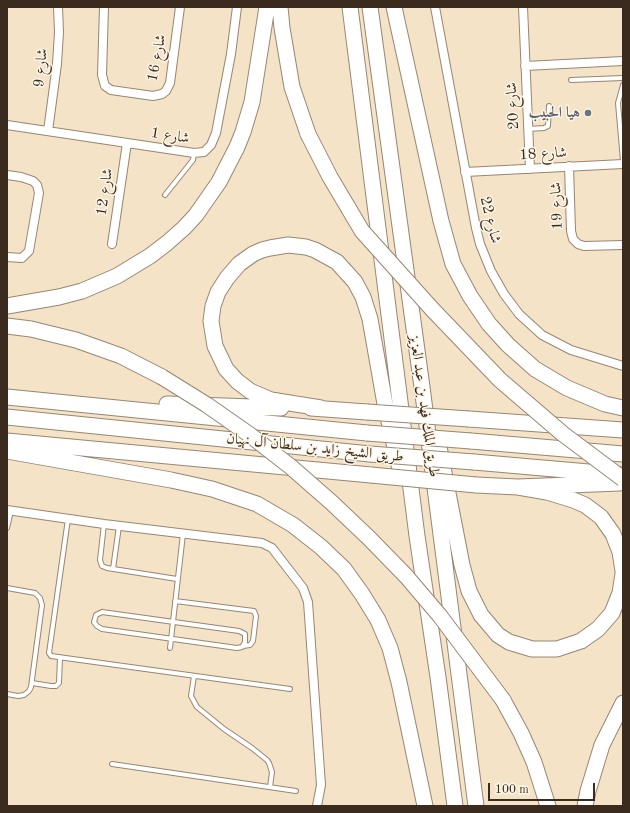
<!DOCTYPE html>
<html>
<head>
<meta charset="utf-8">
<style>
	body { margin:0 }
	#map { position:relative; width:630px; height:813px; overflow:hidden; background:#f4e3c7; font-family:"Old Standard TT",serif }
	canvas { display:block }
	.frame { position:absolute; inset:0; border:8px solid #3b2a1e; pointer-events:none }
	.scale { position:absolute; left:488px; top:783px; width:107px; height:18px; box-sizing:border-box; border:2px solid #3b2a1e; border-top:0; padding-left:5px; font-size:12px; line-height:14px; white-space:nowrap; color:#3b2a1e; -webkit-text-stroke:3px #fcf5e5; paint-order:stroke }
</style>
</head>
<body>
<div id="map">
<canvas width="630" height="813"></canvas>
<div class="frame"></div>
<div class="scale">100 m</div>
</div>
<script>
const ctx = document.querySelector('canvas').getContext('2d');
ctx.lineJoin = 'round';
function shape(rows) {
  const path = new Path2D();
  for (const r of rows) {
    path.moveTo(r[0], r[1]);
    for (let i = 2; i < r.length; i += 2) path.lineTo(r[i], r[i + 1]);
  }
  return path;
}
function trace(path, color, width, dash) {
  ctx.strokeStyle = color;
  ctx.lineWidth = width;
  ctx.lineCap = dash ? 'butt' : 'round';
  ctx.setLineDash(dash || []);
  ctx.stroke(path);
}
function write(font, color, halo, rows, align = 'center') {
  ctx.font = font + ' "Old Standard TT",Amiri,serif';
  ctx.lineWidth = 3;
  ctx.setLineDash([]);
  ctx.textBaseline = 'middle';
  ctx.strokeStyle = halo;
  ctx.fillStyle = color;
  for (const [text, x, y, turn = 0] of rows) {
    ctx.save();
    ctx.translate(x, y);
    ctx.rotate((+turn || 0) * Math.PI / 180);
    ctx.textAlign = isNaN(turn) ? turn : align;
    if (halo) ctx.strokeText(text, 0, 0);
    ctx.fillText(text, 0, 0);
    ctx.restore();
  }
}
const lane = shape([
	[571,80,623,78],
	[623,85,618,103,623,161],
	[528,129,544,128,548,126,549,106],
	[165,195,193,160,194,153],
	[68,519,49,653,51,656,290,689],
	[104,524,100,560,102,566,107,568,177,579],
	[7,528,11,511],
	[113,569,119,526],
	[7,588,35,593,40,598,42,605,31,687,29,691,24,695,18,696,7,694],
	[175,601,254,611,256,616,253,641,250,645,243,646],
	[102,612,239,631,245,634,245,642,242,647,237,648,102,629,97,626,94,622,96,615,102,612],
	[170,648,183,534],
	[194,676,191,696,197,707,224,729,252,748,267,760,269,763,272,772,270,787],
	[32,683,51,686,56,686,59,683,60,657],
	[112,764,296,791]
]);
const street = shape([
	[104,7,102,75,105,86,111,90,153,96,162,94,166,91,170,83,180,7],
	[435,7,476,228,480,244,491,271,504,294,519,314,542,335,571,350,623,366],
	[523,7,530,169],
	[525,66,623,61],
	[7,125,194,153,204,152,211,145,216,133,231,54,237,7],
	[48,131,57,64,59,32,58,7],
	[569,166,571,231,573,239,578,244,584,246,623,245],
	[465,172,623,164],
	[7,175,21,177,33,181,37,185,39,193,29,251,22,258,7,257],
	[112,244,127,143],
	[7,510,104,524,262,543,272,548,303,588,308,602,321,785,317,806]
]);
const highway = shape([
	[280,7,282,28,292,87,308,134],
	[350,7,417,536,438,677,455,806],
	[370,7,422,387,476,806],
	[394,7,441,221,453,264,470,296,489,324,508,345,535,369,567,388,605,404,623,408],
	[7,306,59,297,82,291,117,276,150,256,167,243,184,228,196,215,219,182,237,147,243,132,252,102,267,7],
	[7,326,31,329,76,340,121,356,162,377],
	[7,397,367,433],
	[167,404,281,408],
	[311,408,367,412],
	[321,408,271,400,250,391,237,381,226,369,215,346,211,321,213,306,218,292,227,278,239,264,253,254,262,250,270,248,288,245,306,247,315,250,337,262,355,282,363,297,370,319,385,404,400,469],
	[7,417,370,454],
	[469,419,623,430],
	[7,441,371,475],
	[471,441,623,454],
	[439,447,462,565,469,591,481,615,498,635,509,642,532,649,557,649,581,641,598,629,612,613,620,593,623,574],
	[7,451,171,480,212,489,257,504,293,525,321,547,344,569,362,594,378,620,390,648,399,682,425,806],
	[474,462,623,475],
	[476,485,518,487,620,483],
	[518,487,547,492,573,500,585,505,601,517,613,534,620,552,623,571],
	[503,700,521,733,534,762,548,806],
	[585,806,588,791,602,745,623,703]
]);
const highwayBridge = shape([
	[308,134,330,177,362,231,432,309,500,380,563,434,623,479],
	[162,377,207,405,250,435,291,467,331,502,369,538,406,576,440,616,503,700],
	[367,412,469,419],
	[367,433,471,441],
	[370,454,474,462],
	[371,475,476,485]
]);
const markers = [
	[588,113,4,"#6b7280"]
];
const streetNames = [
	["شارع 16",157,58,-79],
	["شارع 9",41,68,-84],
	["شارع 20",513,106,-93],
	["شارع 1",170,136,9],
	["شارع 18",543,154,-3],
	["شارع 12",105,192,-82],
	["شارع 19",557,206,-92],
	["شارع 22",490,220,76],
	["طريق الملك فهد بن عبد العزيز",424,406,82],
	["طريق الشيخ زايد بن سلطان آل نهيان",315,448,6]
];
const worshipNames = [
	["هيا الحبيب",580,113]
];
trace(lane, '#988672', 6);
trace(street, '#988672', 10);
trace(highway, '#988672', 17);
trace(lane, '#fff', 4);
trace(street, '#fff', 8);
trace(highway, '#fff', 15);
trace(highwayBridge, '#988672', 17, []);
trace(highwayBridge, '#fff', 15);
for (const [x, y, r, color] of markers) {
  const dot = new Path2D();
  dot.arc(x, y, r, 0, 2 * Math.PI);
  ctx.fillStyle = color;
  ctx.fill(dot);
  trace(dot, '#fcf5e5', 1.5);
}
write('15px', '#3b2a1e', '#fcf5e5', streetNames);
write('bold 15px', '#5b616d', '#fcf5e5', worshipNames, 'right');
</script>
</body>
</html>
